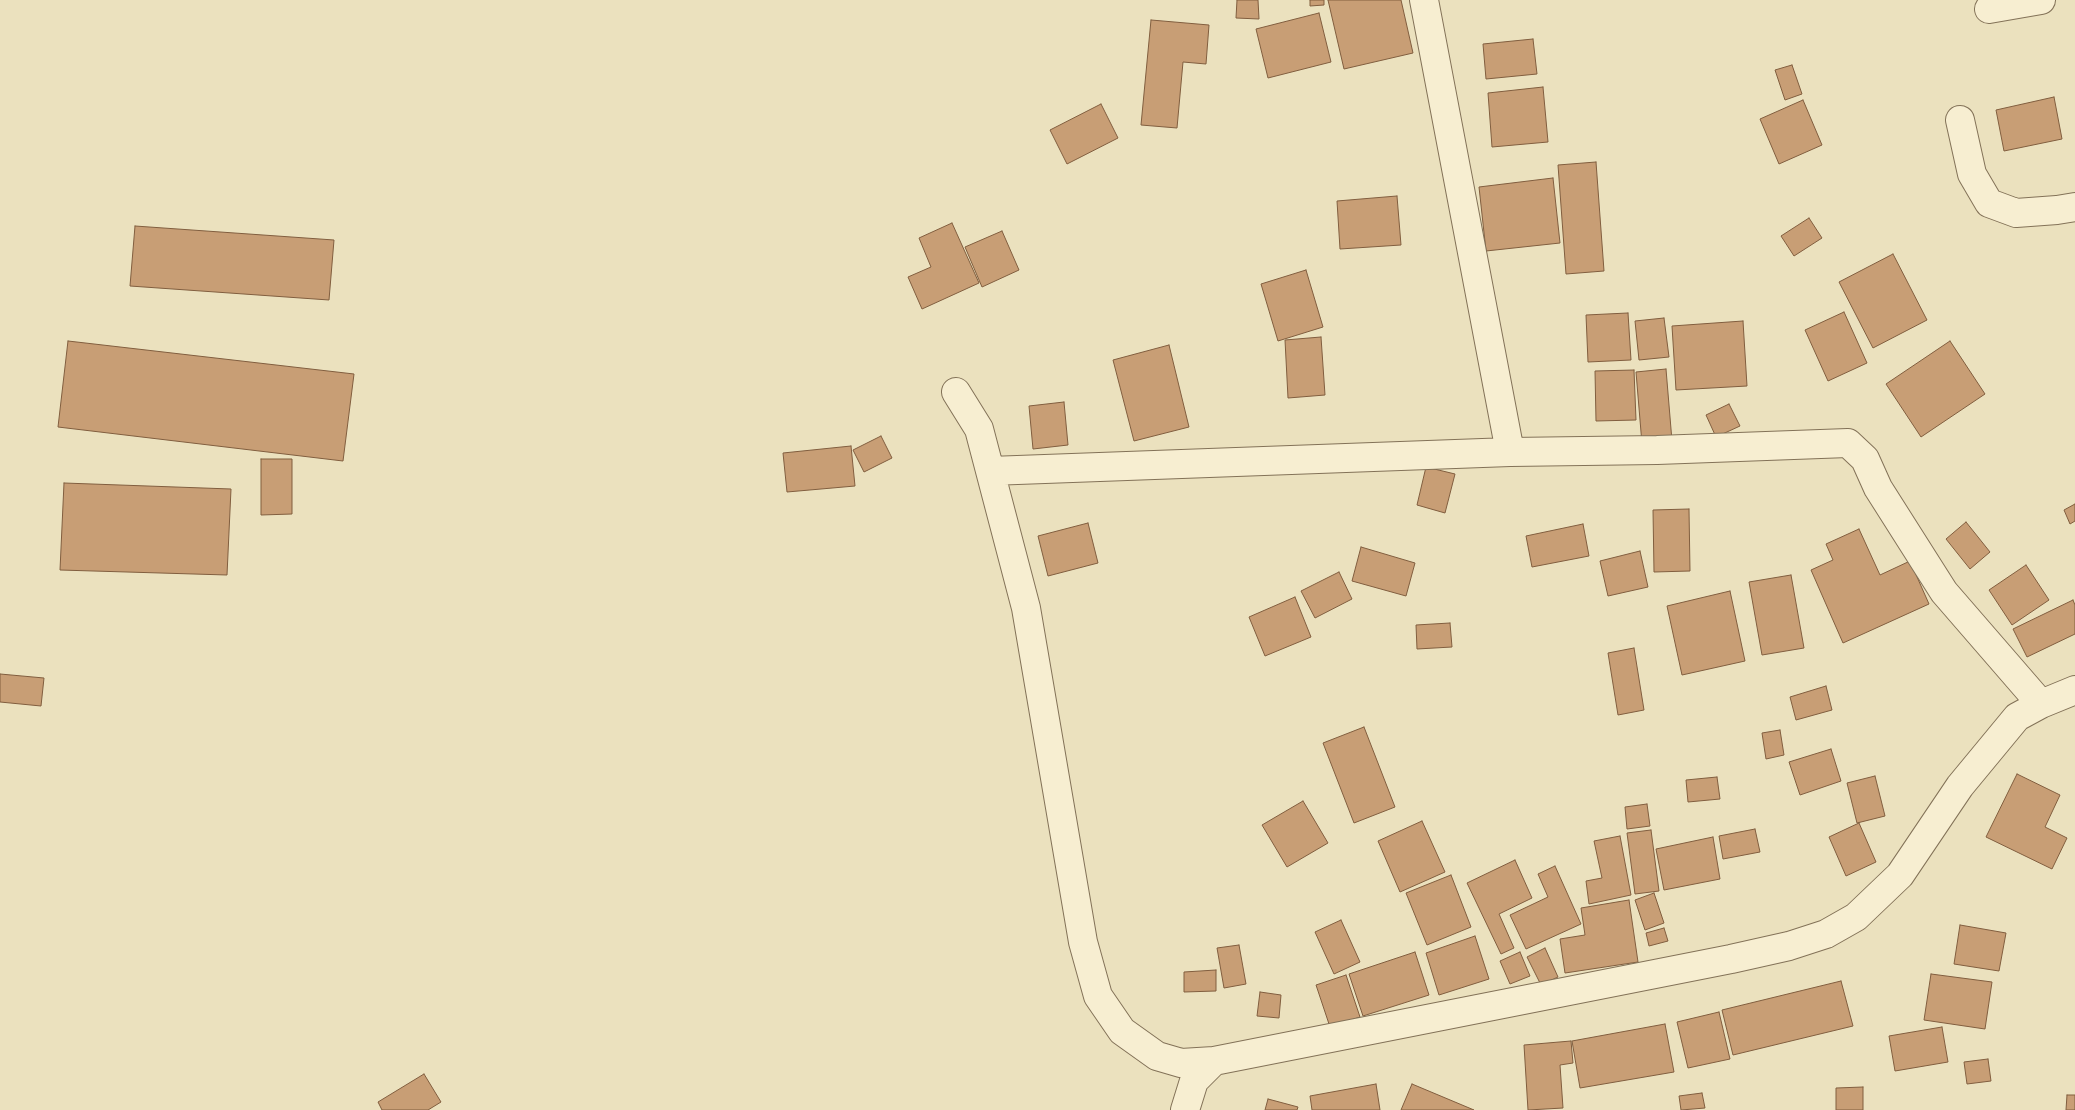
<!DOCTYPE html>
<html>
<head>
<meta charset="utf-8">
<style>
	body { margin:0 }
	canvas { display:block; background:#ebe1be }
</style>
</head>
<body>
<canvas width="2075" height="1110"></canvas>
<script>
const ctx = document.querySelector('canvas').getContext('2d');
ctx.lineJoin = 'round';
function paint(path, color) {
  ctx.fillStyle = color;
  ctx.fill(path, 'evenodd');
}
function shape(rows) {
  const path = new Path2D();
  for (const r of rows) {
    path.moveTo(r[0], r[1]);
    for (let i = 2; i < r.length; i += 2) path.lineTo(r[i], r[i + 1]);
  }
  return path;
}
function trace(path, color, width, dash) {
  ctx.strokeStyle = color;
  ctx.lineWidth = width;
  ctx.lineCap = dash ? 'butt' : 'round';
  ctx.setLineDash(dash || []);
  ctx.stroke(path);
}
const building = shape([
	[1237,0,1258,0,1259,19,1236,18,1237,0],
	[1310,0,1324,0,1324,5,1310,6,1310,0],
	[1328,0,1401,0,1413,53,1344,69,1328,0],
	[1319,13,1331,62,1268,78,1256,29,1319,13],
	[1151,20,1209,25,1206,64,1183,62,1177,128,1141,125,1151,20],
	[1533,39,1537,74,1486,79,1483,44,1533,39],
	[1792,65,1802,94,1785,100,1775,70,1792,65],
	[1543,87,1548,142,1492,147,1488,93,1543,87],
	[2054,97,2062,139,2004,151,1996,110,2054,97],
	[1803,100,1822,145,1779,164,1760,119,1803,100],
	[1101,104,1118,138,1067,164,1050,130,1101,104],
	[1596,162,1604,271,1566,274,1558,165,1596,162],
	[1553,178,1560,243,1486,251,1479,187,1553,178],
	[1397,196,1401,245,1340,249,1337,201,1397,196],
	[1809,218,1822,238,1794,256,1781,236,1809,218],
	[952,223,979,283,922,309,908,277,931,267,919,238,952,223],
	[135,226,334,240,329,300,130,286,135,226],
	[1002,231,1019,270,982,287,965,247,1002,231],
	[1893,254,1927,320,1873,348,1839,282,1893,254],
	[1306,270,1323,327,1278,341,1261,284,1306,270],
	[1844,312,1867,363,1828,381,1805,330,1844,312],
	[1628,313,1631,360,1588,362,1586,315,1628,313],
	[1664,318,1669,357,1639,360,1635,321,1664,318],
	[1743,321,1747,386,1676,390,1672,326,1743,321],
	[1321,337,1325,395,1288,398,1285,340,1321,337],
	[68,341,354,374,343,461,58,427,68,341],
	[1950,341,1985,394,1921,437,1886,384,1950,341],
	[1169,345,1189,427,1134,441,1113,360,1169,345],
	[1666,369,1672,441,1642,444,1636,372,1666,369],
	[1634,370,1636,420,1596,421,1595,371,1634,370],
	[1064,402,1068,445,1033,449,1029,406,1064,402],
	[1729,404,1740,426,1716,437,1706,415,1729,404],
	[881,436,892,458,864,472,853,450,881,436],
	[851,446,855,486,787,492,783,453,851,446],
	[261,459,292,459,292,514,261,515,261,459],
	[1426,467,1455,474,1445,513,1417,505,1426,467],
	[64,483,231,489,227,575,60,570,64,483],
	[2075,504,2075,521,2070,524,2064,510,2075,504],
	[1689,509,1690,571,1654,572,1653,510,1689,509],
	[1966,522,1990,552,1970,569,1946,539,1966,522],
	[1088,523,1098,563,1048,576,1038,536,1088,523],
	[1583,524,1589,556,1532,567,1526,536,1583,524],
	[1859,529,1880,575,1910,561,1929,604,1843,643,1811,570,1833,560,1826,544,1859,529],
	[1361,547,1415,563,1406,596,1352,581,1361,547],
	[1640,551,1648,587,1608,596,1600,561,1640,551],
	[2026,565,2049,600,2012,625,1989,590,2026,565],
	[1339,572,1352,599,1315,618,1301,591,1339,572],
	[1791,575,1804,648,1762,655,1749,582,1791,575],
	[1730,591,1745,661,1682,675,1667,606,1730,591],
	[1295,597,1311,637,1265,656,1249,617,1295,597],
	[2073,600,2075,605,2075,634,2027,657,2013,629,2073,600],
	[1450,623,1452,647,1417,649,1416,625,1450,623],
	[1634,648,1644,710,1618,715,1608,653,1634,648],
	[0,674,44,678,41,706,0,702,0,674],
	[1826,686,1832,710,1796,720,1790,697,1826,686],
	[1364,727,1395,807,1354,823,1323,743,1364,727],
	[1780,730,1784,755,1766,759,1762,733,1780,730],
	[1831,749,1841,781,1800,795,1789,762,1831,749],
	[2017,774,2060,795,2045,827,2067,838,2052,869,1986,837,2017,774],
	[1875,776,1885,816,1857,823,1847,783,1875,776],
	[1717,777,1720,799,1688,802,1686,780,1717,777],
	[1303,801,1328,843,1287,867,1262,825,1303,801],
	[1647,804,1650,826,1627,829,1625,807,1647,804],
	[1422,821,1445,872,1400,892,1378,841,1422,821],
	[1859,823,1876,862,1846,876,1829,837,1859,823],
	[1755,829,1760,852,1723,859,1719,836,1755,829],
	[1651,830,1659,891,1635,894,1627,833,1651,830],
	[1620,836,1631,895,1589,904,1586,881,1602,878,1594,841,1620,836],
	[1713,837,1720,879,1664,890,1656,849,1713,837],
	[1515,860,1532,898,1499,914,1514,948,1501,954,1467,883,1515,860],
	[1555,866,1581,924,1526,949,1510,915,1548,897,1538,874,1555,866],
	[1451,875,1471,927,1427,945,1406,893,1451,875],
	[1654,893,1664,923,1645,930,1635,900,1654,893],
	[1629,900,1638,962,1565,973,1560,939,1585,935,1581,908,1629,900],
	[1341,920,1360,962,1334,974,1315,932,1341,920],
	[1960,925,2006,933,1999,971,1954,964,1960,925],
	[1664,928,1668,941,1649,946,1646,933,1664,928],
	[1475,936,1489,979,1439,995,1426,953,1475,936],
	[1239,945,1246,984,1224,988,1217,948,1239,945],
	[1545,948,1558,977,1541,985,1527,957,1545,948],
	[1415,952,1429,995,1363,1016,1349,974,1415,952],
	[1520,952,1530,976,1510,984,1500,961,1520,952],
	[1216,970,1216,991,1184,992,1184,972,1216,970],
	[1931,974,1992,982,1985,1029,1924,1020,1931,974],
	[1346,975,1360,1017,1330,1027,1316,985,1346,975],
	[1841,981,1853,1026,1733,1055,1722,1010,1841,981],
	[1260,992,1281,995,1279,1018,1257,1016,1260,992],
	[1719,1012,1730,1059,1688,1068,1677,1022,1719,1012],
	[1665,1024,1674,1072,1580,1088,1572,1041,1665,1024],
	[1942,1027,1948,1062,1895,1071,1889,1036,1942,1027],
	[1571,1041,1573,1063,1560,1065,1563,1108,1528,1110,1524,1045,1571,1041],
	[1988,1059,1991,1081,1967,1084,1964,1062,1988,1059],
	[424,1074,441,1102,428,1110,382,1110,378,1102,424,1074],
	[1376,1084,1380,1110,1312,1110,1310,1096,1376,1084],
	[1412,1084,1474,1110,1401,1110,1412,1084],
	[1863,1087,1863,1110,1836,1110,1836,1088,1863,1087],
	[1702,1093,1705,1108,1681,1110,1679,1096,1702,1093],
	[2067,1095,2075,1095,2075,1110,2066,1110,2067,1095],
	[1268,1099,1298,1107,1297,1110,1265,1110,1268,1099]
]);
const street = shape([
	[1424,0,1510,452],
	[1989,9,2041,0],
	[1960,120,1972,174,1989,203,2016,213,2057,210,2075,207],
	[956,392,979,429,1026,608,1083,942,1098,996,1122,1031,1157,1056,1181,1063,1214,1061,1731,959,1789,946,1826,934,1856,917,1900,875,1960,786,2017,717,2041,704,2075,690],
	[990,471,1510,452,1657,450,1848,443,1865,459,1878,488,1944,592,2041,704],
	[1185,1110,1194,1081,1214,1061]
]);
paint(building, '#c89e75');
trace(building, '#815e3f', 1);
trace(street, '#837258', 30);
trace(street, '#f7eed1', 28);
</script>
</body>
</html>
